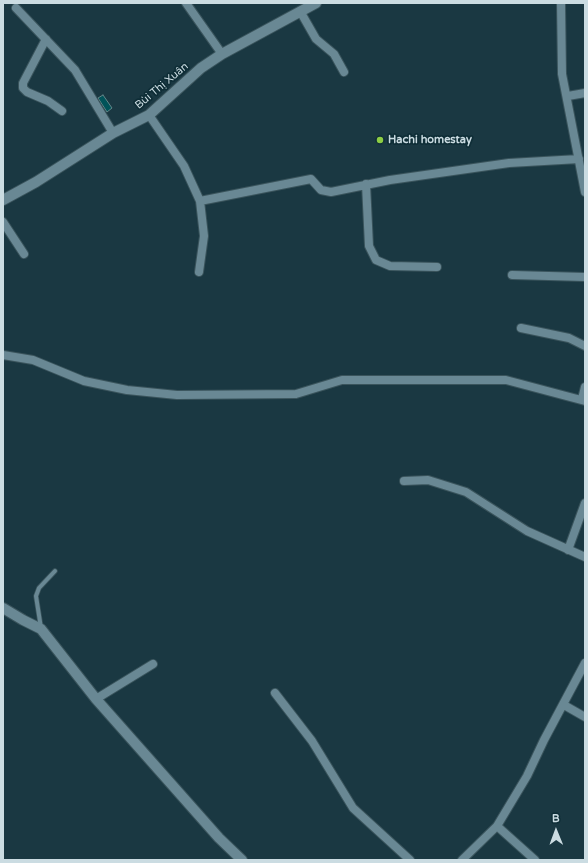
<!DOCTYPE html>
<html>
<head>
<meta charset="utf-8">
<style>
	body { margin:0 }
	#map { position:relative; width:588px; height:863px; overflow:hidden; background:#1a3842; font-family:"Varela Round",sans-serif }
	canvas { display:block }
	.frame { position:absolute; inset:0; border:4px solid #cbdce2; pointer-events:none }
	.north { position:absolute; left:536px; top:811px; width:40px; height:40px; -webkit-text-stroke:3px #0f2e37; paint-order:stroke; rotate:359deg; font-size:11px; font-weight:700; line-height:16px; text-align:center; color:#cbdce2 }
	.north::after { content:''; display:block; margin:auto; width:14px; height:18px; background:#cbdce2; clip-path:polygon(50% 0,100% 100%,50% 72%,0 100%) }
</style>
</head>
<body>
<div id="map">
<canvas width="588" height="863"></canvas>
<div class="frame"></div>
<div class="north">B</div>
</div>
<script>
const ctx = document.querySelector('canvas').getContext('2d');
ctx.lineJoin = 'round';
function paint(path, color) {
  ctx.fillStyle = color;
  ctx.fill(path, 'evenodd');
}
function shape(rows) {
  const path = new Path2D();
  for (const r of rows) {
    path.moveTo(r[0], r[1]);
    for (let i = 2; i < r.length; i += 2) path.lineTo(r[i], r[i + 1]);
  }
  return path;
}
function trace(path, color, width, dash) {
  ctx.strokeStyle = color;
  ctx.lineWidth = width;
  ctx.lineCap = dash ? 'butt' : 'round';
  ctx.setLineDash(dash || []);
  ctx.stroke(path);
}
function write(font, color, halo, rows, align = 'center') {
  ctx.font = font + ' "Varela Round",sans-serif';
  ctx.lineWidth = 3.5;
  ctx.setLineDash([]);
  ctx.textBaseline = 'middle';
  ctx.strokeStyle = halo;
  ctx.fillStyle = color;
  for (const [text, x, y, turn = 0] of rows) {
    ctx.save();
    ctx.translate(x, y);
    ctx.rotate((+turn || 0) * Math.PI / 180);
    ctx.textAlign = isNaN(turn) ? turn : align;
    if (halo) ctx.strokeText(text, 0, 0);
    ctx.fillText(text, 0, 0);
    ctx.restore();
  }
}
const building = shape([
	[103,95,112,108,107,112,98,98,103,95]
]);
const lane = shape([
	[41,628,36,596,39,588,55,571]
]);
const street = shape([
	[186,3,222,54],
	[561,3,562,74,585,192],
	[16,8,75,70,113,133],
	[300,11,316,39,334,54,344,72],
	[46,39,23,83,23,88,27,92,48,101,62,111],
	[568,96,585,93],
	[149,115,184,166,200,201,311,179,321,190,331,192,390,180,509,163,579,159],
	[366,184,369,246,376,260,390,266,437,267],
	[3,222,24,254],
	[199,272,204,236,200,201],
	[512,275,585,277],
	[521,328,569,338,585,346],
	[3,355,33,360,84,381,127,390,177,395,296,394,342,380,506,380,585,401],
	[582,399,585,387],
	[404,481,428,480,466,492,527,531,585,557],
	[568,550,585,503],
	[275,693,312,741,353,808,410,860],
	[96,699,153,664],
	[564,705,585,717],
	[497,826,535,860],
	[462,860,497,826,527,776,544,740,585,663]
]);
const secondary = shape([
	[3,200,36,182,113,133,149,115,201,68,222,54,316,3],
	[3,608,23,620,41,629,96,699,219,838,242,860]
]);
const markers = [
	[380,140,4,"#8dce44"]
];
const streetNames = [
	["Bùi Thị Xuân",162,86,-40]
];
const poiNames = [
	["Hachi homestay",388,140]
];
paint(building, '#015359');
trace(building, '#638689', 1);
trace(lane, '#3a545c', 5.5);
trace(street, '#3a545c', 10);
trace(secondary, '#3a545c', 12);
trace(lane, '#698894', 4);
trace(street, '#698894', 8);
trace(secondary, '#698894', 10);
for (const [x, y, r, color] of markers) {
  const dot = new Path2D();
  dot.arc(x, y, r, 0, 2 * Math.PI);
  ctx.fillStyle = color;
  ctx.fill(dot);
  trace(dot, '#0f2e37', 1.5);
}
write('11px', '#cbdce2', '#0f2e37', streetNames);
write('bold 11px', '#cbdce2', '#0f2e37', poiNames, 'left');
</script>
</body>
</html>
